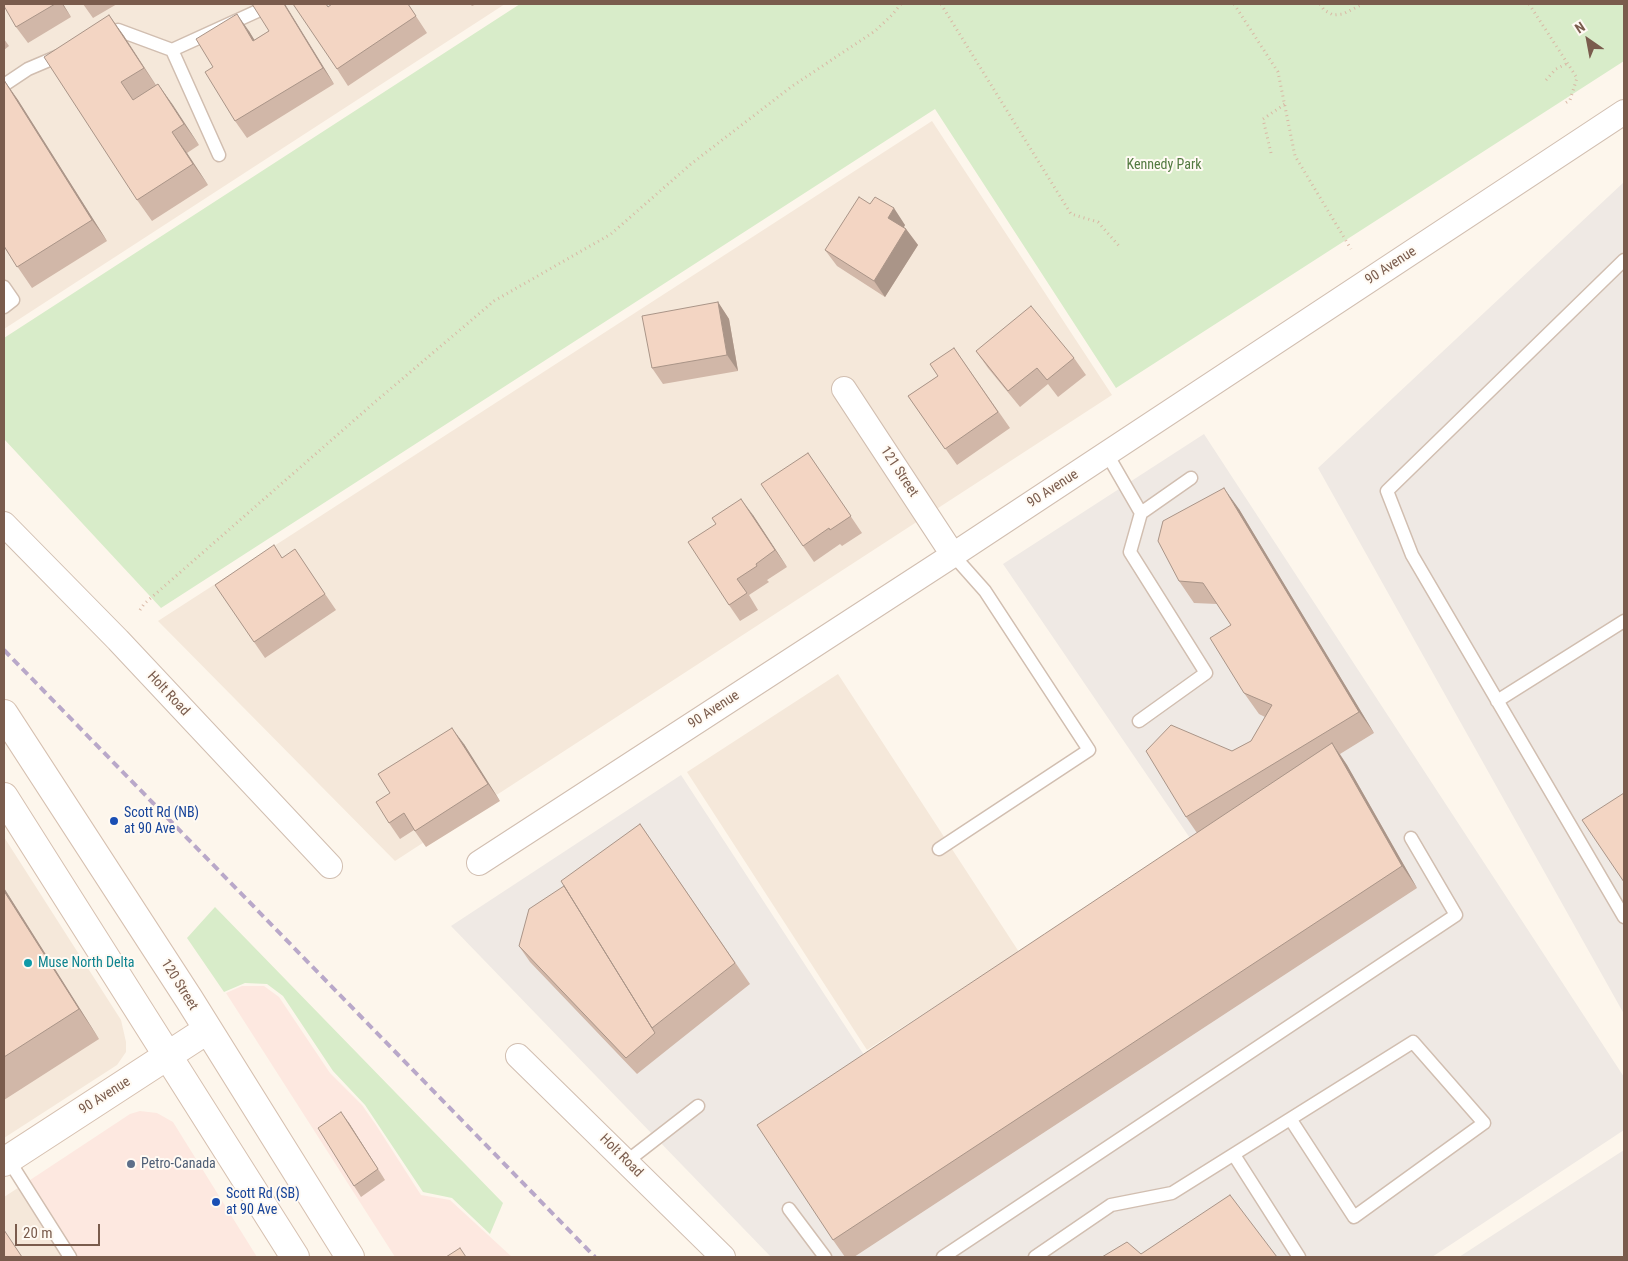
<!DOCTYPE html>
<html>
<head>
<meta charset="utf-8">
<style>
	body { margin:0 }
	#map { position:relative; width:1628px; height:1261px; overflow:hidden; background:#fdf6ec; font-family:"Roboto Condensed",sans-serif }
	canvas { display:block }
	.frame { position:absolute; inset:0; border:5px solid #7a5c4d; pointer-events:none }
	.north { position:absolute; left:1563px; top:15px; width:50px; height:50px; -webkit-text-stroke:4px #fffaf3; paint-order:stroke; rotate:327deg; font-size:14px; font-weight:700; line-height:20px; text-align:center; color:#7a5c4d }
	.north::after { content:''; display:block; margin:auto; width:18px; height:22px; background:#7a5c4d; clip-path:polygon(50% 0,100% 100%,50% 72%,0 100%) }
	.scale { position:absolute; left:15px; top:1224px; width:85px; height:22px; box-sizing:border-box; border:2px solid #7a5c4d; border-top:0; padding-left:6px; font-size:15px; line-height:18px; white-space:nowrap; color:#7a5c4d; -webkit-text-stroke:4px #fffaf3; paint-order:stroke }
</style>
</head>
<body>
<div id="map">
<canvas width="1628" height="1261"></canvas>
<div class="frame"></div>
<div class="north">N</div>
<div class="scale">20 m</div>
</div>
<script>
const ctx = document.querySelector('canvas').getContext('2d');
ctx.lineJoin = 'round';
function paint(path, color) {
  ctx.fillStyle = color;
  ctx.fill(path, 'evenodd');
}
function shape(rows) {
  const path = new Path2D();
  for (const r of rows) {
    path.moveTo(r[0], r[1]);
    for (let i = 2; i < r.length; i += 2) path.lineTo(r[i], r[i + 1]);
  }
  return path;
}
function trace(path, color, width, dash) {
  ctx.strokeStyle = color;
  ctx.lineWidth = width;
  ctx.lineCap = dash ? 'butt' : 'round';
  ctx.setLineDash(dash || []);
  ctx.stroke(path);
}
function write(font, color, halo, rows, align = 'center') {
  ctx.font = font + ' "Roboto Condensed",sans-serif';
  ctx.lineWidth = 4;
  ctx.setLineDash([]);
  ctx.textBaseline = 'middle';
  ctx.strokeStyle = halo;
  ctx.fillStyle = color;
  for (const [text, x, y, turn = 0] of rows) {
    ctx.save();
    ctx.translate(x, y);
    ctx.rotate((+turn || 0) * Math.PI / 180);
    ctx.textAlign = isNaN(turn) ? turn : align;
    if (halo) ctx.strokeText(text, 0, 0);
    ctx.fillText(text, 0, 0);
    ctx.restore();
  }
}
const residential = shape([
	[4,4,505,4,4,329],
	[932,121,1112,395,395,861,158,621],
	[838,674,1019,952,867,1050,687,772],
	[4,837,121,1020,126,1042,126,1052,117,1065,4,1138],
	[24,1184,70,1257,4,1257,4,1197]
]);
const commercial = shape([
	[242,986,264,986,279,997,330,1073,362,1105,376,1125,421,1195,450,1200,512,1257,395,1257,226,993],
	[140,1111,157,1113,173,1122,257,1257,70,1257,24,1184,130,1114]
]);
const industrial = shape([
	[1624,182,1624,1014,1318,468],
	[1204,434,1624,1077,1624,1130,1432,1257,771,1257,451,926,681,775,868,1061,1194,844,1003,564],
	[1624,1150,1624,1257,1459,1257]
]);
const green = shape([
	[520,4,1624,4,1624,61,1116,388,935,109,161,608,4,439,4,338],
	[215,907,503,1203,490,1234,452,1198,423,1192,365,1105,333,1071,283,996,267,984,245,983,224,992,187,938]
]);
const path = shape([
	[941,4,1071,214,1098,222,1120,247],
	[1234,4,1278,72,1295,156,1351,249],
	[1320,4,1324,10,1333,15,1343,14,1363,4],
	[1529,4,1577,78,1570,100,1564,104],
	[1546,80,1556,69,1568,63],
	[1271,153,1263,119,1285,104],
	[140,610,144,604,224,534,375,402,494,301,611,234,691,164,791,87,875,31,892,15,901,4]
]);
const lane = shape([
	[104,36,118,30,172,50,219,155],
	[172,50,273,4],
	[4,85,28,69,61,55],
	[1624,260,1387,491,1412,555,1624,917],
	[4,287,13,300,4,307],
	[1107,454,1141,513,1130,552,1206,673,1139,721],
	[1141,513,1191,478],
	[1497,701,1624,621],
	[939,849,1089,750,985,591,953,555],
	[1234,1155,1299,1257],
	[8,1159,70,1257],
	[626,1162,698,1106],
	[789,1209,825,1257],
	[943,1257,1456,915,1411,838],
	[1035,1257,1111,1205,1172,1193,1413,1042,1484,1123,1354,1217,1291,1120]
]);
const street = shape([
	[844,389,953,555],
	[4,524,118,640,330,866],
	[479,863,953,555,1624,112],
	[518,1056,723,1257]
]);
const secondary = shape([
	[4,714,189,999,350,1257],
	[4,797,295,1257],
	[4,1162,207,1030]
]);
const rail = shape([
	[4,650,595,1257]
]);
const wall = shape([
	[4,4,63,4,71,17,28,43,16,27],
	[83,4,117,4,93,18],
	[285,4,334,84,247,138,235,121,213,67,249,31,254,40,269,31],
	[408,4,427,33,348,86,337,69,328,7],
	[470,4,477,4,472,6],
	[109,15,124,36,156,85,158,84,199,145,187,153,208,185,152,221,137,200],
	[4,39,9,46,4,50],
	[4,80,18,100,107,241,32,288,4,247],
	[870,204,905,225,904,227,906,229,918,245,885,297,837,266,825,250],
	[718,302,729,319,738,371,663,384,652,368],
	[954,348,1010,428,957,465,908,396,938,376],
	[976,351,1074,358,1086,375,1058,397,1048,384,1020,407,988,368],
	[808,453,862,533,842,546,840,544,814,562,803,546],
	[1239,509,1374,733,1340,754,1347,765,1417,888,854,1257,845,1257,833,1240,1197,833,1186,817,1232,751,1251,741,1265,717,1259,714,1244,693,1231,625,1217,604,1194,603,1179,581],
	[753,515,787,567,767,580,769,582,749,595,758,610,740,621,729,605],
	[306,566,336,610,265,658,254,642],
	[464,744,500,801,426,847,414,830,400,839,389,823],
	[640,824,750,984,667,1050,637,1074,530,962,519,946,564,886],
	[4,888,99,1039,4,1100],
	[349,1123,385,1180,361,1197,354,1186]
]);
const shadedWall = shape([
	[62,4,63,4,71,17],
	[284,4,285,4,286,6,334,84,323,68],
	[237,14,249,31,265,57,253,41],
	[109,15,124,36,158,89,144,68],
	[4,80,18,100,107,241,92,220],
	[158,84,173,105,199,145,184,124],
	[172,132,187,153,208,185,193,164],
	[894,208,905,225,900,234,888,218],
	[906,229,918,245,885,297,874,281],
	[718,302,729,319,738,371,727,355],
	[1224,488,1239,509,1374,733,1359,712],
	[741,499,753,515,787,567,775,550],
	[452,728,464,744,500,801,488,784],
	[1332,743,1347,765,1417,888,1402,866],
	[4,888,99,1039,79,1009,4,891],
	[341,1112,349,1123,385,1180,378,1169]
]);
const building = shape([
	[4,4,55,4,16,27,4,6,4,4],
	[252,4,284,4,323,68,235,121,205,72,213,67,196,39,237,14,253,41,269,31,252,4],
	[293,4,326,4,328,7,332,4,408,4,416,16,337,69,293,4],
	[109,15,144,68,121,82,133,100,158,84,184,124,172,132,193,164,137,200,44,57,109,15],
	[4,80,92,220,17,267,4,246,4,80],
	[859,197,870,204,875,197,894,208,888,218,906,229,874,281,825,250,859,197],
	[718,302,727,355,652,368,642,316,718,302],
	[1031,306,1074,358,1047,380,1037,368,1008,391,976,351,1031,306],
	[954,348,998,412,945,449,908,396,938,376,930,364,954,348],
	[808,453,851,516,830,530,829,528,803,546,761,484,808,453],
	[1224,488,1359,712,1186,817,1146,751,1171,725,1232,751,1251,741,1272,705,1244,693,1210,638,1231,625,1203,583,1179,581,1158,541,1163,521,1224,488],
	[741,499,775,550,756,564,757,566,737,579,747,593,729,605,688,542,716,524,712,518,741,499],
	[274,545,282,558,295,549,325,594,254,642,215,585,274,545],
	[452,728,488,784,415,831,404,813,389,823,376,802,390,793,378,774,452,728],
	[1332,743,1402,866,833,1240,757,1125,1332,743],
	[1624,793,1624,882,1582,820,1624,793],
	[640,824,735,963,652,1028,561,881,640,824],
	[564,886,655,1033,626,1058,519,946,529,909,564,886],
	[4,891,79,1009,4,1057,4,891],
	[341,1112,378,1169,354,1186,318,1128,341,1112],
	[1230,1195,1277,1257,1102,1257,1127,1242,1141,1254,1230,1195],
	[4,1230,22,1257,4,1257,4,1230],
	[460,1248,466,1257,446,1257,460,1248]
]);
const markers = [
	[114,821,5,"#1a4fb4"],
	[28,963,5,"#0f9aa8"],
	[131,1164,5,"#5c6f8a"],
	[216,1202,5,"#1a4fb4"]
];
const parkNames = [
	["Kennedy Park",1164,165]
];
const streetNames = [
	["90 Avenue",1391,266,-33],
	["121 Street",899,472,57],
	["90 Avenue",1053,489,-33],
	["Holt Road",168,694,47],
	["90 Avenue",714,710,-33],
	["120 Street",179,985,58],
	["90 Avenue",105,1096,-32],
	["Holt Road",621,1156,45]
];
const transitNames = [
	["Scott Rd (NB)",124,813],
	["at 90 Ave",124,829],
	["Scott Rd (SB)",226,1194],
	["at 90 Ave",226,1210]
];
const cultureNames = [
	["Muse North Delta",38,963]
];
const serviceNames = [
	["Petro-Canada",141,1164]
];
paint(residential, '#f5e8da');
paint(commercial, '#fde8e0');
paint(industrial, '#efe9e4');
paint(green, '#d8ecc9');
trace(lane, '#d1beb0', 15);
trace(street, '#d1beb0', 26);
trace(secondary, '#d6c0b0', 30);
trace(path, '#d9b8a5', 3, [1, 4]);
trace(lane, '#fff', 12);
trace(street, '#fff', 24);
trace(secondary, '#fff', 28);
trace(rail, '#b9a8c9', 4, [8, 5]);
paint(wall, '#d1b7a8');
paint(shadedWall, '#aa9588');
paint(building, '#f3d5c3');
trace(building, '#aa9588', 1);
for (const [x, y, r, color] of markers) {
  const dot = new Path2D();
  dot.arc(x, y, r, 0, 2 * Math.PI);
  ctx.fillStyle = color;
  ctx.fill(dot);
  trace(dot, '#fffaf3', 2);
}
write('14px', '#537a41', '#fffaf3', parkNames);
write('14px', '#7a5c4d', '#fffaf3', streetNames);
write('14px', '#164399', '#fffaf3', transitNames, 'left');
write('14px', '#0d838f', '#fffaf3', cultureNames, 'left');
write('14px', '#4e5e75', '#fffaf3', serviceNames, 'left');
</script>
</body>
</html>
